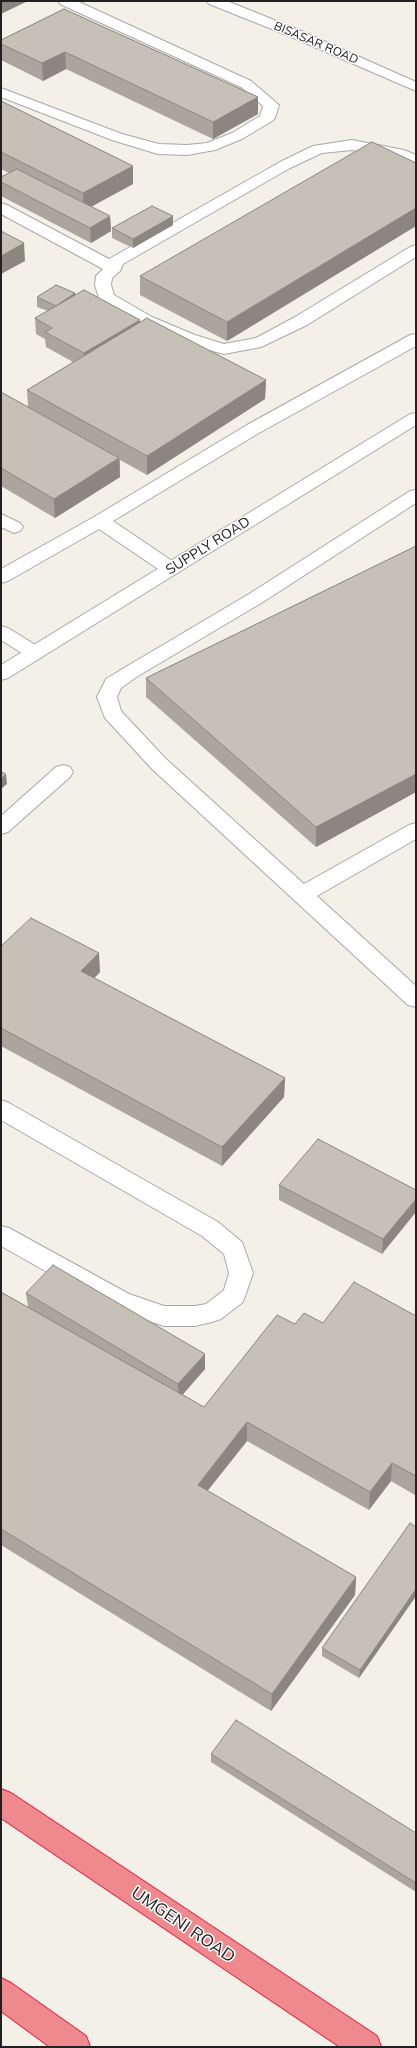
<!DOCTYPE html>
<html>
<head>
<meta charset="utf-8">
<style>
	body { margin:0 }
	#map { position:relative; width:417px; height:2048px; overflow:hidden; background:#f2f0e7; font-family:Mulish,sans-serif }
	canvas { display:block }
	.frame { position:absolute; inset:0; border:2px solid #212121; pointer-events:none }
</style>
</head>
<body>
<div id="map">
<canvas width="417" height="2048"></canvas>
<div class="frame"></div>
</div>
<script>
const ctx = document.querySelector('canvas').getContext('2d');
ctx.lineJoin = 'round';
function shape(rows) {
  const path = new Path2D();
  for (const r of rows) {
    path.moveTo(r[0], r[1]);
    for (let i = 2; i < r.length; i += 2) path.lineTo(r[i], r[i + 1]);
  }
  return path;
}
function trace(path, color, width, dash) {
  ctx.strokeStyle = color;
  ctx.lineWidth = width;
  ctx.lineCap = dash ? 'butt' : 'round';
  ctx.setLineDash(dash || []);
  ctx.stroke(path);
}
function paint(path, color) {
  ctx.fillStyle = color;
  ctx.fill(path, 'evenodd');
}
function write(font, color, halo, rows, align = 'center') {
  ctx.font = font + ' Mulish,sans-serif';
  ctx.lineWidth = 3;
  ctx.setLineDash([]);
  ctx.textBaseline = 'middle';
  ctx.strokeStyle = halo;
  ctx.fillStyle = color;
  for (const [text, x, y, turn = 0] of rows) {
    ctx.save();
    ctx.translate(x, y);
    ctx.rotate((+turn || 0) * Math.PI / 180);
    ctx.textAlign = isNaN(turn) ? turn : align;
    if (halo) ctx.strokeText(text, 0, 0);
    ctx.fillText(text, 0, 0);
    ctx.restore();
  }
}
const lane = shape([
	[58,1,77,1,251,81,279,105,275,118,272,121,242,139,215,150,187,155,158,154,112,140,1,97,1,88,122,134,159,144,187,145,207,143,232,133,260,116,263,106,241,87,60,4,58,1],
	[352,140,404,150,416,155,416,166,395,157,352,150,322,153,290,168,123,264,120,271,112,278,111,285,114,295,152,317,195,335,224,344,256,338,295,317,410,247,416,245,416,257,307,325,261,347,224,354,183,343,140,325,101,301,99,298,95,285,96,276,103,269,1,214,1,203,7,205,109,259,280,162,313,146,352,140],
	[416,334,416,346,259,433,113,521,178,565,180,569,178,573,171,575,164,573,99,529,8,581,1,583,1,569,94,517,247,425,410,335,416,334],
	[416,490,416,503,263,602,138,676,121,688,117,697,121,711,166,759,304,884,409,825,416,823,416,839,317,896,416,986,416,1007,408,1005,152,769,105,718,97,697,106,679,124,668,249,594,410,491,416,490],
	[1,514,20,523,23,527,20,531,14,533,1,527,1,514],
	[1,626,8,628,42,649,45,653,42,657,35,659,28,657,1,640,1,626],
	[63,765,70,767,73,772,70,777,8,832,1,834,1,816,56,767,63,765],
	[1,1100,9,1103,218,1222,242,1242,253,1273,243,1302,221,1319,212,1322,195,1326,164,1326,111,1308,1,1246,1,1226,9,1228,129,1294,164,1306,195,1306,206,1304,224,1290,229,1273,224,1254,202,1236,1,1120,1,1100]
]);
const street = shape([
	[207,1,227,1,299,30,416,82,416,91,289,36,209,4,207,1],
	[416,413,416,425,8,678,1,680,1,665,410,414,416,413]
]);
const highway = shape([
	[1,1789,11,1793,377,2036,381,2047,340,2047,1,1818,1,1789],
	[1,1978,11,1983,86,2036,90,2047,50,2047,1,2011,1,1978]
]);
const wall = shape([
	[64,9,258,97,258,114,213,139,66,69,43,81,1,60,1,40],
	[1,101,133,166,133,184,91,207,110,216,111,231,91,243,1,196,1,177,9,173,1,169],
	[416,163,416,226,227,341,140,295,140,276],
	[173,225,133,248,112,238,112,228],
	[75,293,76,295,140,322,266,380,265,399,147,475,120,460,120,477,55,518,1,486,1,392,28,407,27,390,73,362,46,347,45,339,36,334,35,318,48,311,37,307,37,297],
	[416,546,416,792,316,847,146,697,146,678],
	[1,946,100,972,94,978,285,1078,284,1097,222,1166,1,1046],
	[279,1185,416,1190,382,1254,279,1200],
	[1,1292,28,1307,26,1293,205,1369,182,1394,204,1407,295,1324,323,1323,416,1316,416,1493,415,1495,391,1481,369,1510,247,1441,207,1491,356,1577,355,1595,271,1711,1,1545],
	[416,1527,416,1596,359,1678,322,1656,322,1648],
	[211,1754,416,1833,416,1892,211,1762]
]);
const shadedWall = shape([
	[1,1,28,1,1,14],
	[65,52,66,69,43,81,42,63],
	[258,97,258,114,213,139,213,122],
	[133,166,133,184,83,211,83,193],
	[416,208,416,226,227,341,227,322],
	[110,216,111,231,91,243,90,228],
	[173,216,173,225,133,248,133,239],
	[24,243,25,261,1,274,1,256],
	[75,293,76,303,56,306],
	[140,320,140,335,85,368,84,353],
	[266,380,265,399,147,475,147,456],
	[119,458,120,477,55,518,54,499],
	[6,774,7,784,1,789,1,779],
	[416,774,416,792,316,847,316,827],
	[99,953,100,972,82,991,81,971],
	[285,1078,284,1097,222,1166,222,1147],
	[416,1199,416,1212,382,1254,383,1239],
	[205,1354,205,1369,179,1399,178,1384],
	[247,1422,247,1441,198,1503,198,1485],
	[392,1463,391,1481,369,1510,370,1492],
	[416,1482,416,1493,415,1495],
	[356,1577,355,1595,271,1711,272,1694],
	[416,1589,416,1596,359,1678,360,1670]
]);
const building = shape([
	[64,9,258,97,213,122,65,52,42,63,1,44,1,40,64,9],
	[1,101,133,166,83,193,1,152,1,101],
	[372,142,416,163,416,208,227,322,140,276,372,142],
	[17,169,110,216,90,228,1,182,1,177,17,169],
	[152,206,173,216,133,239,112,228,152,206],
	[1,231,24,243,1,256,1,231],
	[56,285,75,293,56,306,37,297,56,285],
	[84,290,140,320,84,353,45,332,52,328,35,318,84,290],
	[147,318,266,380,147,456,27,390,147,318],
	[1,392,119,458,54,499,1,468,1,392],
	[416,546,416,774,316,827,146,678,416,546],
	[1,772,6,774,1,779,1,772],
	[31,918,99,953,81,971,285,1078,222,1147,1,1028,1,946,31,918],
	[318,1139,416,1190,416,1199,383,1239,279,1185,318,1139],
	[53,1265,205,1354,178,1384,26,1293,53,1265],
	[354,1282,416,1316,416,1476,392,1463,370,1492,247,1422,198,1485,356,1577,272,1694,1,1529,1,1292,204,1407,277,1315,295,1324,304,1313,323,1323,354,1282],
	[410,1523,416,1527,416,1589,360,1670,322,1648,410,1523],
	[236,1720,416,1833,416,1883,211,1754,236,1720]
]);
const farStreetnames = [
	["BISASAR ROAD",316,43,23]
];
const streetNames = [
	["SUPPLY ROAD",208,546,-32]
];
const nearStreetnames = [
	["UMGENI ROAD",183,1925,34]
];
trace(lane, '#a8a8a8', 2);
trace(street, '#a8a8a8', 2);
trace(highway, '#e91b43', 2);
paint(lane, '#fff');
paint(street, '#fff');
paint(highway, '#ee8a8e');
paint(wall, '#aba59d');
paint(shadedWall, '#8b867f');
paint(building, '#c7c0b6');
trace(building, '#8b867f', 1);
write('12px', '#212121', '#fff', farStreetnames);
write('14px', '#212121', '#fff', streetNames);
write('17px', '#212121', '#fff', nearStreetnames);
</script>
</body>
</html>
